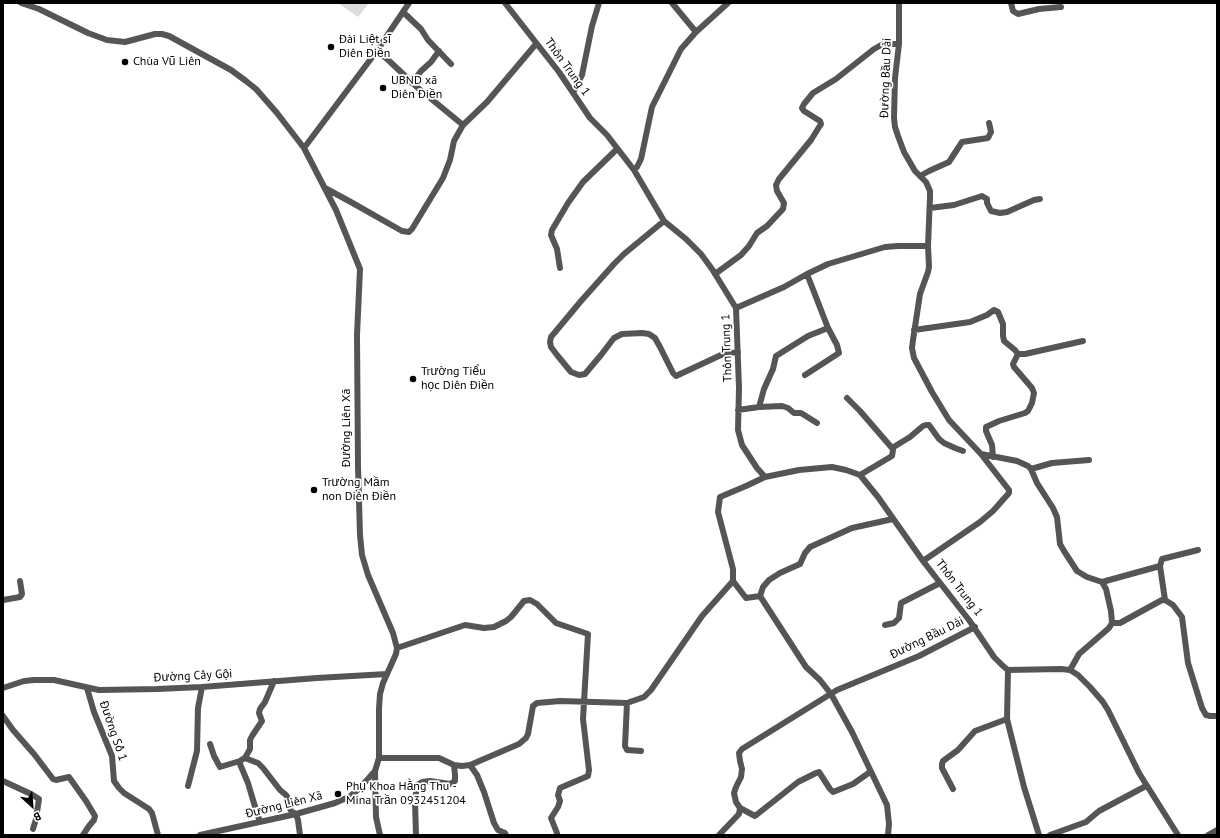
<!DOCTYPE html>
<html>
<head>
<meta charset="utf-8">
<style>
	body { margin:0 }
	#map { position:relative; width:1220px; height:838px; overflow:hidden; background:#fff; font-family:"PT Sans",sans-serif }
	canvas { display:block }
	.frame { position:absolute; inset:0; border:4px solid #000; pointer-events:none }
	.north { position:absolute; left:12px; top:786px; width:40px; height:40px; -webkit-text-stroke:3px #fff; paint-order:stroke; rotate:154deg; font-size:11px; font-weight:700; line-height:16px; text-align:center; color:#000 }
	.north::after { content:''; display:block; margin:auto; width:14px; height:18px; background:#000; clip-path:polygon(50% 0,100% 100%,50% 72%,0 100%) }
</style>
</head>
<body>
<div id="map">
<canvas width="1220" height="838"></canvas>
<div class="frame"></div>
<div class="north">B</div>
</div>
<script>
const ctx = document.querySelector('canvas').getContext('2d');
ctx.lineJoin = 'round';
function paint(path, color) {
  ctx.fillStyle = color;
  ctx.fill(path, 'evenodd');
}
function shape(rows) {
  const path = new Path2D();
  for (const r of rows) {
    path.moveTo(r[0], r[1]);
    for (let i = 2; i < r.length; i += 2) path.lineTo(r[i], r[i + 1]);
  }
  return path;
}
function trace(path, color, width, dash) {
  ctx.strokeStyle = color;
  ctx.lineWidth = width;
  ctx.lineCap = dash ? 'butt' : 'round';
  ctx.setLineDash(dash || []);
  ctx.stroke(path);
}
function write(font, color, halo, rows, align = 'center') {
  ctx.font = font + ' "PT Sans",sans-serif';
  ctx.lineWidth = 3.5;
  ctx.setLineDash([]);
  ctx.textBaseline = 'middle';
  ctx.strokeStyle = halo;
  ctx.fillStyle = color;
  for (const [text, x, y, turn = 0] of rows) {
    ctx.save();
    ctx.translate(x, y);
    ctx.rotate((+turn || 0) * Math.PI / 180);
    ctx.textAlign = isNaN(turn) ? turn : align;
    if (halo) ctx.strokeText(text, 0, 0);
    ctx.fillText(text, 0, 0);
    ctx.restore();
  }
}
const green = shape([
	[338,3,369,3,358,17]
]);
const minor = shape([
	[21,3,39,9,88,33,107,40,125,42,155,34,162,34,169,36,231,70,246,81,256,89,277,113,304,148],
	[505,3,559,72,590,118,607,135,634,170,664,221,686,239,701,254,712,269,736,308,739,388,738,430,742,445,757,468,765,477,799,470,832,467,846,470,860,475,878,497,923,561,969,620,994,657,1003,666,1008,670,1061,669,1070,670,1078,675,1090,687,1103,702,1108,710,1139,773,1178,835],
	[672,3,696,32],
	[899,3,899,44,895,78,894,118,895,127,898,136,904,152,915,171,926,182,930,191,930,197,928,246,929,267,928,272,920,294,913,340,912,348,914,358,932,392,949,420,981,454,1009,490,1009,493,993,511,980,522,923,561],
	[1011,3,1013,11,1018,14,1039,9,1061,7],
	[403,12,421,29,428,40,451,64],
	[376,52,386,58,418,88,463,125],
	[412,83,421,71,431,62,439,51],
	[573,93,582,75,592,26,599,3],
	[634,170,637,167,641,159,652,107,681,49,696,32,728,3],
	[920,176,929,171,949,162,962,142,988,138,991,132,989,123],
	[325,188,349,201,402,231,409,232,412,229,443,178,450,160,454,141,463,125,487,102,536,44],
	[930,208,954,205,982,196,987,199,987,203,991,211,1000,213,1007,212,1034,200,1040,199],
	[664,221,624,254,614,264,581,301,551,337,550,342,551,347,557,355,571,372,579,375,585,374,601,355,614,338,622,334,642,333,649,334,655,338,660,347,673,373,676,376,721,355,728,353,738,352],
	[560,268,557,249,551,235,552,230,568,203,583,182,617,149],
	[715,274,741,255,749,246,757,233,767,226,783,209,784,203,777,191,776,185,779,179,811,140,821,124,820,121,804,111,802,108,804,104,813,93,836,79,874,49,883,44,899,44],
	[736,308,784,287,807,274,828,264,885,247,898,246,928,246],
	[914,330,970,322,987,315,994,310,998,312,1003,324,1003,336,1004,341,1015,350,1018,354,1013,364,1014,367,1032,388,1034,393,1032,403,1028,411,1025,413,999,421,986,427,986,431,992,445,993,457],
	[1018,354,1025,354,1083,341],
	[805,375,839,353,837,345,828,328,807,274],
	[847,398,860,411,892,448,893,450,892,456,860,475],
	[759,407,764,389,773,369,776,356,808,336,828,328],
	[738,410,759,407,782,406,788,408,794,413,801,413,817,423],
	[892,448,910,437,923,426,926,425,929,425,939,439,944,443,955,448,963,451],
	[981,454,1017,461,1028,466,1031,469,1037,483,1053,508,1057,517,1060,544,1064,551,1077,571,1087,577,1102,582,1106,589,1111,611,1112,623,1109,628,1079,654,1070,670],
	[1031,469,1052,463,1089,460],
	[1160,566,1162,559,1198,550],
	[733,581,746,598,760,596,806,667,820,680,831,694,852,732,887,805,889,824,888,835],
	[1102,582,1160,566,1165,600],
	[760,596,763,587,769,580,780,573,800,564,805,553,810,547,852,528,893,519],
	[3,600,20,597,22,594,20,581],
	[1112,623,1120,623,1162,600,1165,600,1173,605,1182,617,1188,663,1202,708,1206,715,1210,716,1217,716],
	[885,625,894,623,899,618,901,603,940,583],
	[397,648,465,625,484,628,494,627,506,621,511,617,524,601,530,600,537,604,556,623,588,634,583,719,589,770,588,776,560,788,558,795,560,801,558,807,551,818,557,833,557,835],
	[1008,670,1007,719,1024,787,1039,835],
	[3,688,24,681,34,680,54,680,99,690,157,689,202,687,317,678,387,674],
	[87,688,94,712,112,756,114,781,119,788,124,793,149,809,152,813,158,835],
	[627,703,625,746,627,750,641,751],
	[3,716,13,730,34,754,53,779,56,780,69,777,86,801,95,816,94,820,89,826,83,835],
	[210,744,214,756,220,767,240,761],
	[245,758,250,749,250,740,252,736,262,721,259,713,260,709,265,702,274,681],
	[379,758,439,758,454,765,462,766,470,765,519,744,526,738,528,734,533,706,537,703,560,701,627,703,644,697,651,690,702,616,733,581,733,569,718,512,720,497,746,486,765,477],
	[470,765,477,775,484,792,494,823,498,830,505,833,506,835],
	[375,771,376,817,380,835],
	[3,781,31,794,39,799,36,819,33,829],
	[188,786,197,751,198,708,202,687],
	[953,789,942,768,942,764,943,761,958,750,975,731,1007,719],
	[740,808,755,816,798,782,816,773,819,772,830,789,833,792,853,784,870,772],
	[260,822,253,800,248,783,240,764,240,761,243,759,245,758,258,763,263,768,280,790,286,795,289,800,289,806,291,811,296,814,298,820,300,835],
	[200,835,296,814,335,803,349,797,359,789,375,771,379,758,379,709,380,694,383,683,396,654,397,648,393,633,368,575,362,555,360,535,358,466,357,335,360,269,336,210,304,148,376,52,409,3],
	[416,835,415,801,417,785,422,782,430,781,450,784,455,781,455,775,454,765],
	[719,835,739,814,740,808,736,802,734,793,736,787,741,777,742,769,740,761,739,753,742,749,837,690,919,656,975,627],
	[1050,835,1086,822,1099,811,1146,786],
	[1208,835,1217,830]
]);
const markers = [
	[331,47,4,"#000"],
	[125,62,4,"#000"],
	[383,88,4,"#000"],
	[413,379,4,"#000"],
	[314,490,4,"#000"],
	[338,794,4,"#000"]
];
const poiNames = [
	["Đài Liệt sĩ",339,40],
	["Diên Điền",339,54],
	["Chùa Vũ Liên",133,62],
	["UBND xã",391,81],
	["Diên Điền",391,95],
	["Trường Tiểu",421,372],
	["học Diên Điền",421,386],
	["Trường Mầm",322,483],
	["non Diên Điền",322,497],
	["Phụ Khoa Hằng Thu -",346,787],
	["Mina Trần 0932451204",346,801]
];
const streetNames = [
	["Thôn Trung 1",567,67,54],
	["Đường Bầu Dài",886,78,-88],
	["Thôn Trung 1",727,348,-92],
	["Đường Liên Xã",347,428,-90],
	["Thôn Trung 1",959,588,52],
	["Đường Bầu Dài",927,638,-26],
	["Đường Cây Gội",193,676,-3],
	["Đường Số 1",113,731,71],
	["Đường Liên Xã",284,805,-14]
];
paint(green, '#dcdcdc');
trace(minor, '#555', 6);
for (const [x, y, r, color] of markers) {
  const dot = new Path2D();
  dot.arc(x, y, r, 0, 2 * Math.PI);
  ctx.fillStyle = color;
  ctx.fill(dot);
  trace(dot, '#fff', 1.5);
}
write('12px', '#000', '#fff', poiNames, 'left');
write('12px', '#000', '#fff', streetNames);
</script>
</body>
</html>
